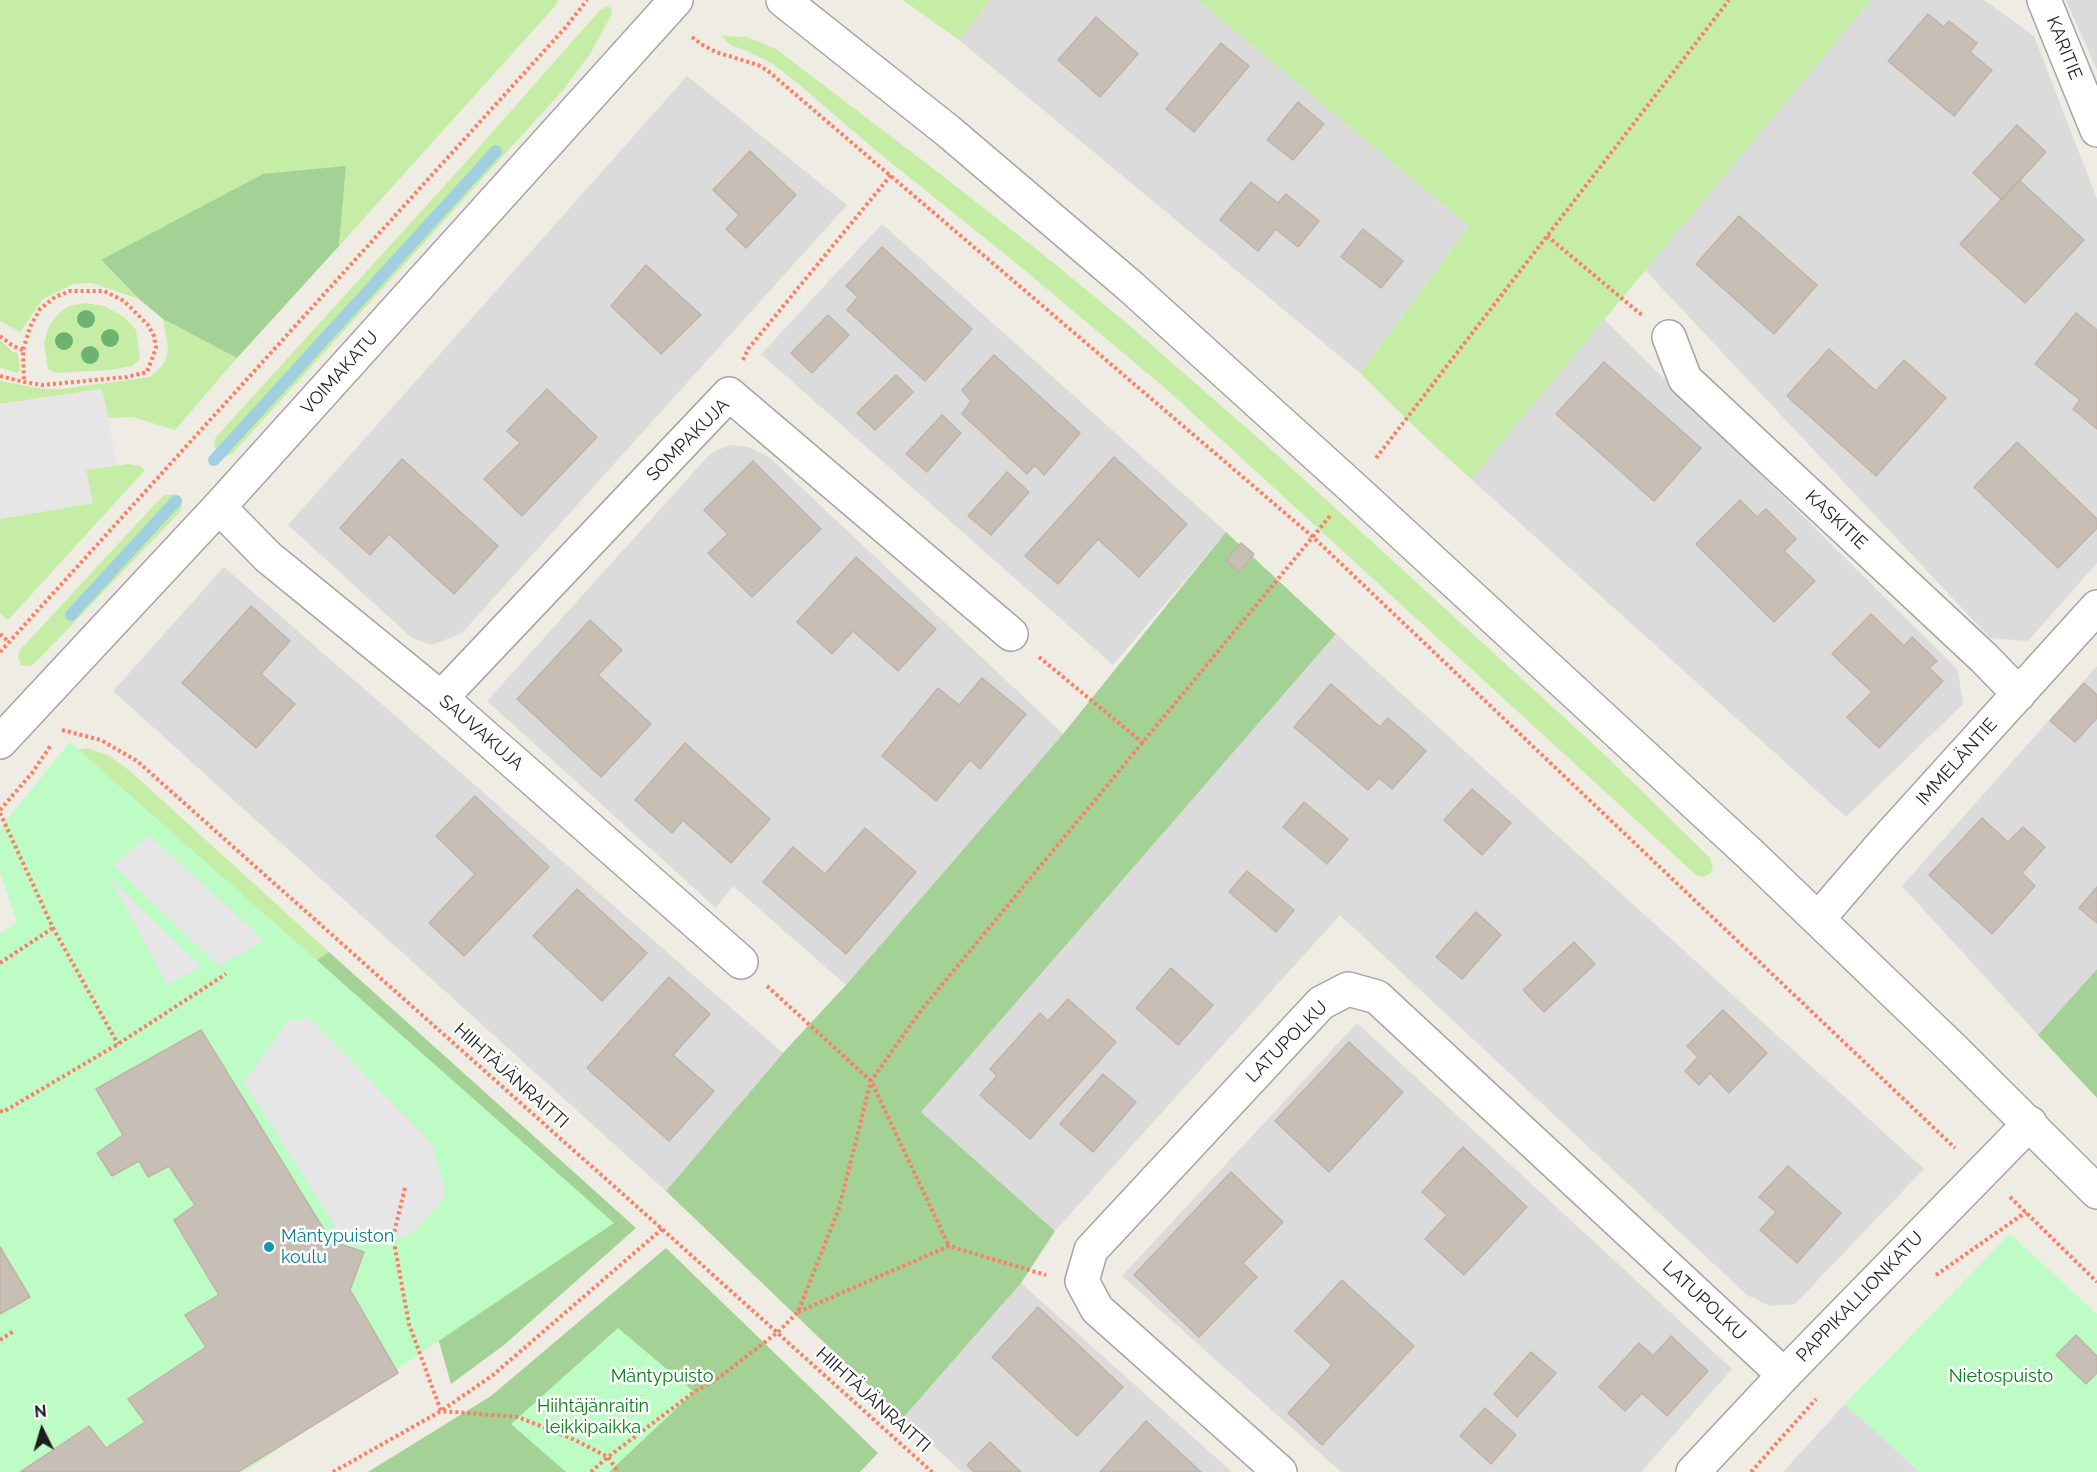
<!DOCTYPE html>
<html>
<head>
<meta charset="utf-8">
<style>
	body { margin:0 }
	#map { position:relative; width:2097px; height:1472px; overflow:hidden; background:#efece3; font-family:Raleway,sans-serif }
	canvas { display:block }
	.north { position:absolute; left:12px; top:1400px; width:60px; height:60px; -webkit-text-stroke:4px #fff; paint-order:stroke; rotate:355deg; font-size:16px; font-weight:700; line-height:24px; text-align:center; color:#1e1e1e }
	.north::after { content:''; display:block; margin:auto; width:21px; height:27px; background:#1e1e1e; clip-path:polygon(50% 0,100% 100%,50% 72%,0 100%) }
</style>
</head>
<body>
<div id="map">
<canvas width="2097" height="1472"></canvas>
<div class="north">N</div>
</div>
<script>
const ctx = document.querySelector('canvas').getContext('2d');
ctx.lineJoin = 'round';
function paint(path, color) {
  ctx.fillStyle = color;
  ctx.fill(path, 'evenodd');
}
function shape(rows) {
  const path = new Path2D();
  for (const r of rows) {
    path.moveTo(r[0], r[1]);
    for (let i = 2; i < r.length; i += 2) path.lineTo(r[i], r[i + 1]);
  }
  return path;
}
function trace(path, color, width, dash) {
  ctx.strokeStyle = color;
  ctx.lineWidth = width;
  ctx.lineCap = dash ? 'butt' : 'round';
  ctx.setLineDash(dash || []);
  ctx.stroke(path);
}
function write(font, color, halo, rows, align = 'center') {
  ctx.font = font + ' Raleway,sans-serif';
  ctx.lineWidth = 5;
  ctx.setLineDash([]);
  ctx.textBaseline = 'middle';
  ctx.strokeStyle = halo;
  ctx.fillStyle = color;
  for (const [text, x, y, turn = 0] of rows) {
    ctx.save();
    ctx.translate(x, y);
    ctx.rotate((+turn || 0) * Math.PI / 180);
    ctx.textAlign = isNaN(turn) ? turn : align;
    if (halo) ctx.strokeText(text, 0, 0);
    ctx.fillText(text, 0, 0);
    ctx.restore();
  }
}
const residential = shape([
	[990,0,1198,0,1469,226,1360,373,959,40],
	[1871,0,1984,0,2034,36,2097,199,2097,563,2028,641,1990,638,1645,270],
	[2066,0,2097,0,2097,70],
	[687,76,847,205,462,633,432,645,412,638,288,525],
	[882,224,1226,532,1113,665,761,354],
	[1604,319,1958,670,1963,704,1846,817,1471,479],
	[729,445,749,447,769,457,1063,734,846,985,733,886,716,908,487,701,710,454],
	[224,567,783,1053,666,1191,113,691],
	[1336,634,1924,1169,1795,1304,1770,1306,1747,1295,1340,915,1055,1231,921,1112],
	[2097,666,2097,969,2038,1035,1902,886],
	[1357,1023,1732,1369,1641,1472,1341,1472,1122,1276],
	[1021,1283,1232,1472,962,1472,903,1418],
	[1845,1404,1920,1472,1783,1472]
]);
const grass = shape([
	[0,0,558,0,556,5,339,246,346,166,101,261,139,299,92,283,73,284,43,299,20,332,0,321],
	[903,0,990,0,959,40],
	[1198,0,1871,0,1471,479,1424,436,1360,373,1469,226],
	[608,6,611,9,612,14,590,54,563,90,233,453,227,456,217,454,214,443,216,437,466,162,600,10],
	[721,36,747,37,776,49,939,173,1050,260,1130,326,1275,453,1605,755,1710,858,1713,867,1710,874,1702,877,1696,875,1165,388,1016,263,879,153,796,82,773,64,747,51,731,45],
	[86,303,104,306,124,317,136,330,140,359,132,366,110,370,56,373,48,369,44,343,49,326,58,314,69,306],
	[163,319,237,358,175,430,133,417,108,418,102,389,0,404,0,381,43,389,61,389,150,377,162,366,166,359,168,347],
	[0,340,13,352,18,353,20,371,18,373,0,368],
	[128,464,140,466,145,470,8,620,0,613,0,519,92,503,86,470],
	[174,494,178,495,181,499,182,506,179,513,36,662,30,666,21,665,18,656,20,650,157,502,165,495],
	[87,748,108,755,130,771,329,952,286,981,66,753]
]);
const forest = shape([
	[346,166,339,246,237,358,163,319,139,299,101,260,263,174],
	[1226,532,1336,634,921,1112,1055,1231,1021,1283,903,1418,666,1191,783,1053,846,985,1063,734],
	[329,952,636,1228,504,1345,451,1384,436,1331,286,981],
	[2097,969,2097,1098,2038,1035],
	[666,1248,878,1453,860,1472,368,1472,491,1396]
]);
const park = shape([
	[70,742,614,1223,244,1472,0,1472,0,934,17,922,0,872,0,828],
	[2010,1234,2097,1314,2097,1472,1920,1472,1845,1404],
	[618,1328,694,1392,609,1472,566,1472,511,1424]
]);
const parking = shape([
	[102,389,117,465,86,470,93,503,0,519,0,404],
	[149,835,264,940,219,966,113,865],
	[109,876,201,967,167,985],
	[310,1018,432,1144,446,1196,410,1236,393,1237,338,1231,244,1082,288,1021]
]);
const stream = shape([
	[214,460,496,151],
	[71,615,176,501]
]);
const building = shape([
	[1928,14,1944,27,1949,21,1977,43,1970,52,1992,70,1954,116,1888,61,1928,14],
	[1096,17,1138,54,1100,97,1058,60,1096,17],
	[1221,43,1249,66,1194,132,1166,109,1221,43],
	[1298,102,1324,124,1293,160,1267,140,1298,102],
	[2017,125,2046,152,2002,200,1973,173,2017,125],
	[750,151,796,195,746,248,726,229,739,215,713,190,750,151],
	[2019,180,2084,240,2025,303,1960,244,2019,180],
	[1251,182,1278,203,1286,194,1319,221,1298,247,1276,229,1258,251,1220,220,1251,182],
	[1739,216,1817,285,1774,334,1696,264,1739,216],
	[1363,229,1403,261,1381,288,1341,257,1363,229],
	[882,247,972,329,925,381,847,310,858,297,846,286,882,247],
	[646,265,701,315,661,354,611,306,646,265],
	[2076,313,2097,330,2097,429,2073,409,2080,400,2035,364,2076,313],
	[828,315,849,335,812,373,791,353,828,315],
	[1829,349,1876,391,1904,360,1946,398,1876,476,1787,396,1829,349],
	[994,355,1080,433,1044,475,1035,465,1027,474,962,414,971,401,962,390,994,355],
	[1604,362,1701,448,1654,501,1556,414,1604,362],
	[896,375,913,392,875,430,857,413,896,375],
	[547,389,597,437,522,516,484,479,520,443,507,431,547,389],
	[942,415,961,433,927,472,906,454,942,415],
	[2017,442,2097,519,2097,528,2058,568,1974,487,2017,442],
	[1114,457,1187,524,1139,577,1098,539,1058,584,1025,556,1114,457],
	[402,459,498,546,454,594,389,534,370,555,340,528,402,459],
	[753,461,821,529,752,597,708,553,728,534,704,510,753,461],
	[1007,472,1029,492,991,535,968,516,1007,472],
	[1740,500,1757,517,1766,509,1796,539,1784,551,1815,581,1774,622,1696,544,1740,500],
	[1241,543,1254,554,1239,572,1226,560,1241,543],
	[856,557,936,629,898,671,853,631,832,654,797,622,856,557],
	[251,606,290,641,261,674,295,704,256,748,182,683,251,606],
	[1871,614,1904,646,1912,637,1937,661,1929,668,1943,681,1879,748,1847,717,1872,692,1832,654,1871,614],
	[590,620,622,650,598,675,651,724,601,777,517,699,590,620],
	[982,678,1026,714,980,769,970,760,936,801,882,756,938,688,959,705,982,678],
	[2084,683,2097,695,2097,718,2075,742,2050,721,2084,683],
	[1331,684,1380,727,1388,718,1426,751,1392,789,1379,778,1368,790,1294,727,1331,684],
	[685,743,770,819,731,863,683,820,672,833,635,800,685,743],
	[1472,789,1511,823,1482,855,1444,820,1472,789],
	[475,796,549,867,464,956,429,923,475,874,436,836,475,796],
	[1304,802,1348,839,1327,864,1283,827,1304,802],
	[1982,818,2008,842,2023,827,2045,847,2022,873,2035,886,1992,934,1929,875,1982,818],
	[865,828,916,872,846,954,763,882,793,847,825,874,865,828],
	[1247,871,1294,910,1276,932,1229,892,1247,871],
	[2097,887,2097,923,2079,908,2097,887],
	[577,889,647,953,602,1001,533,936,577,889],
	[1476,912,1501,935,1462,979,1436,957,1476,912],
	[1574,942,1595,964,1544,1012,1523,990,1574,942],
	[1171,968,1213,1005,1178,1045,1136,1008,1171,968],
	[669,977,710,1014,673,1055,714,1091,669,1141,587,1068,669,977],
	[1068,999,1116,1042,1030,1139,980,1095,997,1076,990,1069,1040,1013,1048,1021,1068,999],
	[1723,1010,1767,1053,1729,1093,1710,1073,1699,1085,1685,1071,1698,1057,1687,1046,1723,1010],
	[201,1030,331,1241,364,1252,350,1290,398,1373,238,1472,20,1472,89,1426,106,1448,145,1422,128,1399,206,1347,185,1315,219,1295,174,1220,195,1205,169,1166,148,1177,139,1161,112,1176,97,1153,123,1135,96,1089,201,1030],
	[1349,1042,1403,1092,1329,1172,1275,1121,1349,1042],
	[1103,1074,1136,1102,1093,1152,1060,1124,1103,1074],
	[1463,1147,1527,1207,1464,1275,1425,1239,1447,1215,1422,1192,1463,1147],
	[1788,1166,1841,1213,1797,1263,1760,1230,1776,1212,1759,1197,1788,1166],
	[1231,1172,1283,1222,1243,1263,1257,1277,1199,1337,1134,1275,1231,1172],
	[0,1247,30,1297,0,1314,0,1247],
	[1342,1280,1414,1346,1322,1445,1288,1413,1332,1365,1295,1331,1342,1280],
	[1038,1307,1123,1387,1077,1436,992,1357,1038,1307],
	[2076,1335,2097,1356,2097,1373,2086,1384,2056,1355,2076,1335],
	[1671,1336,1708,1371,1667,1416,1642,1393,1625,1411,1599,1387,1639,1343,1653,1356,1671,1336],
	[1531,1352,1556,1373,1517,1417,1494,1394,1531,1352],
	[1485,1408,1516,1435,1491,1464,1460,1436,1485,1408],
	[1146,1421,1201,1472,1100,1472,1146,1421],
	[990,1442,1021,1472,974,1472,967,1465,990,1442]
]);
const path = shape([
	[692,37,701,44,716,52,758,65,768,71,1313,537,1955,1148],
	[1547,236,1643,316],
	[0,336,13,346,23,350],
	[743,360,748,349,891,175],
	[0,376,24,382,42,385,127,377,147,372,156,348,154,336,148,325,124,301,104,291,70,291,55,297,40,309,30,327,23,350,24,382],
	[1376,458,1729,0],
	[0,634,9,642],
	[0,652,565,28,587,0],
	[1039,657,1143,743],
	[62,730,101,740,137,761,662,1229,932,1472],
	[0,810,32,773,51,745],
	[0,813,53,928,118,1044],
	[0,963,53,928],
	[767,986,871,1081,949,1246],
	[0,1111,3,1112,118,1044,226,974],
	[405,1188,393,1237,409,1324,441,1411,518,1417,575,1440,608,1457,618,1472],
	[2010,1197,2097,1282],
	[1936,1275,2026,1212],
	[798,1312,949,1246,1046,1275],
	[0,1340,14,1331],
	[333,1472,441,1411,493,1375,662,1229],
	[591,1472,608,1457,694,1392,717,1379,778,1332,798,1312,839,1208,871,1081,922,1009,1330,516],
	[1751,1472,1816,1399]
]);
const minor = shape([
	[783,0,948,131,1130,286,1353,488,1750,854,1950,1046,2097,1192],
	[2044,0,2097,130],
	[1669,337,1685,379,1984,658,2019,694],
	[219,507,268,557,441,698,741,962],
	[441,698,729,394,1011,634],
	[0,742,219,507,676,0],
	[1818,919,1886,840,2097,607],
	[1280,1472,1097,1309,1082,1281,1091,1250,1321,1003,1348,989,1377,997,1784,1375],
	[1693,1472,1784,1375,2030,1123]
]);
const trees = [
	[86,319],
	[110,338],
	[64,341],
	[90,355]
];
const markers = [
	[269,1247,6,"#0f9aa8"]
];
const streetNames = [
	["KARITIE",2064,48,68],
	["VOIMAKATU",340,373,-48],
	["SOMPAKUJA",688,440,-45],
	["KASKITIE",1836,520,43],
	["SAUVAKUJA",481,733,41],
	["IMMELÄNTIE",1957,762,-48],
	["LATUPOLKU",1287,1042,-45],
	["HIIHTÄJÄNRAITTI",511,1076,42],
	["PAPPIKALLIONKATU",1860,1297,-46],
	["LATUPOLKU",1704,1301,43],
	["HIIHTÄJÄNRAITTI",873,1400,42]
];
const cultureNames = [
	["Mäntypuiston",281,1237],
	["koulu",281,1258]
];
const parkNames = [
	["Mäntypuisto",662,1377],
	["Nietospuisto",2001,1377],
	["Hiihtäjänraitin",593,1407],
	["leikkipaikka",593,1428]
];
paint(residential, '#dcdbdb');
paint(grass, '#c5eda6');
paint(forest, '#a4d196');
paint(park, '#bdfcc5');
paint(parking, '#e6e6e6');
trace(stream, '#a1cfe0', 12);
paint(building, '#c7beb6');
trace(building, '#c2b3a5', 1.5);
trace(minor, '#a5a5a5', 36);
trace(path, '#ff7c65', 4, [3, 3]);
trace(minor, '#fff', 33);
ctx.fillStyle = '#6eb272';
for (const [x, y] of trees) {
  ctx.beginPath();
  ctx.arc(x, y, 9, 0, 2 * Math.PI);
  ctx.fill();
}
for (const [x, y, r, color] of markers) {
  const dot = new Path2D();
  dot.arc(x, y, r, 0, 2 * Math.PI);
  ctx.fillStyle = color;
  ctx.fill(dot);
  trace(dot, '#fff', 2);
}
write('18px', '#1e1e1e', '#fff', streetNames);
write('18px', '#0d838f', '#fff', cultureNames, 'left');
write('18px', '#058216', '#fff', parkNames);
</script>
</body>
</html>
